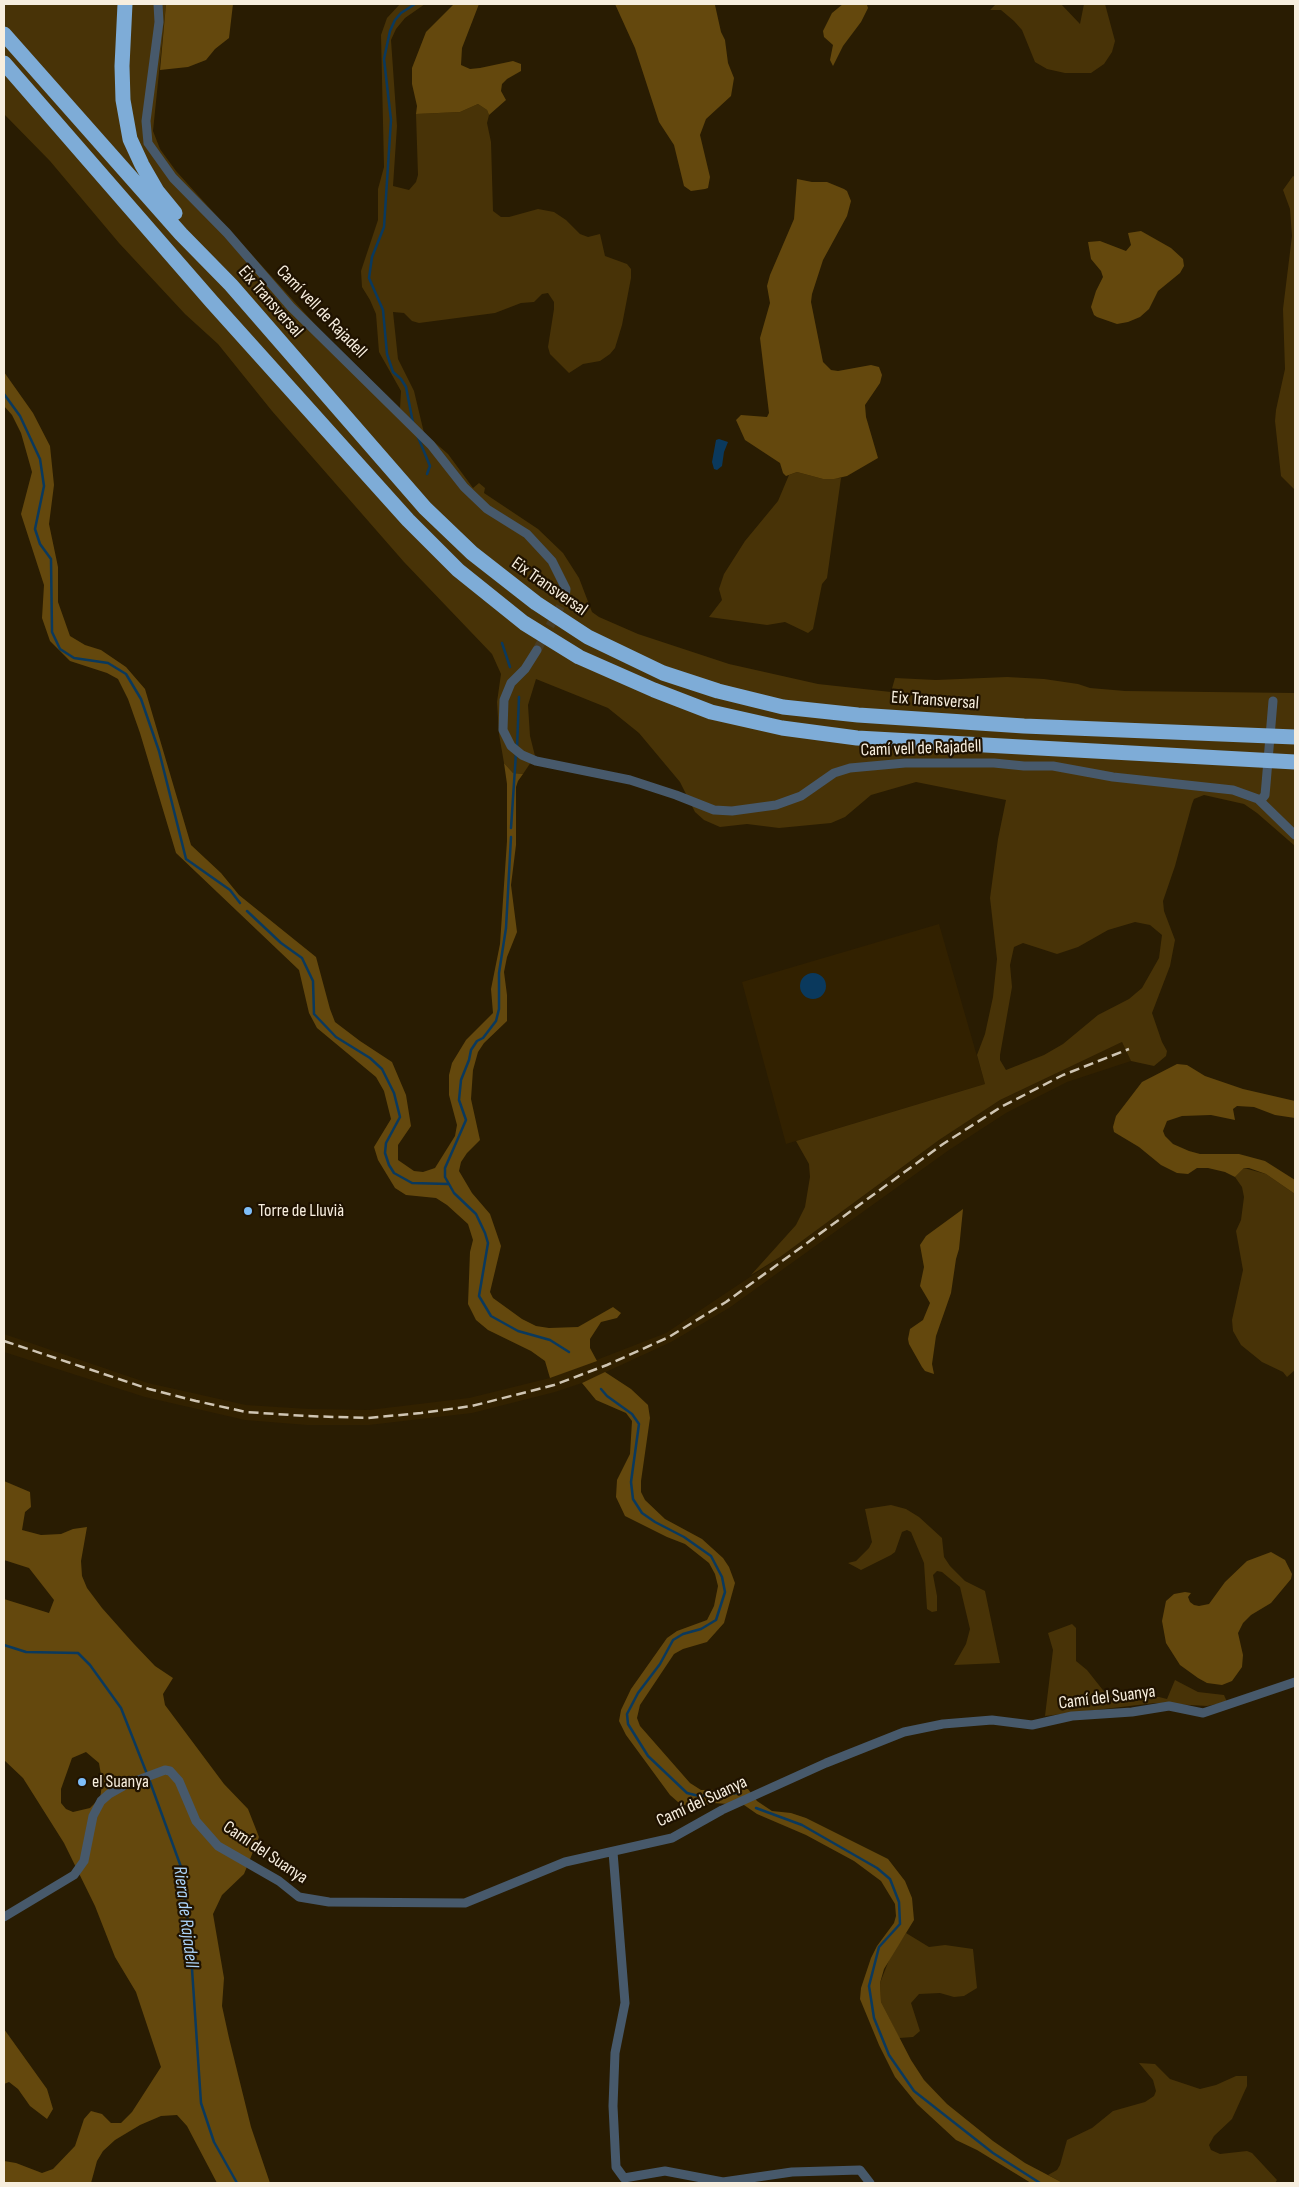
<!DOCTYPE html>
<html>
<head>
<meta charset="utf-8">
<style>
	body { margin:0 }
	#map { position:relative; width:1299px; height:2187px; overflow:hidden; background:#291c02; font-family:"Sofia Sans Condensed",sans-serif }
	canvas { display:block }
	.frame { position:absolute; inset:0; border:5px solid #f7eede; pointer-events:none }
</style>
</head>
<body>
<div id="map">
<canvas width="1299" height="2187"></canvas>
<div class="frame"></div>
</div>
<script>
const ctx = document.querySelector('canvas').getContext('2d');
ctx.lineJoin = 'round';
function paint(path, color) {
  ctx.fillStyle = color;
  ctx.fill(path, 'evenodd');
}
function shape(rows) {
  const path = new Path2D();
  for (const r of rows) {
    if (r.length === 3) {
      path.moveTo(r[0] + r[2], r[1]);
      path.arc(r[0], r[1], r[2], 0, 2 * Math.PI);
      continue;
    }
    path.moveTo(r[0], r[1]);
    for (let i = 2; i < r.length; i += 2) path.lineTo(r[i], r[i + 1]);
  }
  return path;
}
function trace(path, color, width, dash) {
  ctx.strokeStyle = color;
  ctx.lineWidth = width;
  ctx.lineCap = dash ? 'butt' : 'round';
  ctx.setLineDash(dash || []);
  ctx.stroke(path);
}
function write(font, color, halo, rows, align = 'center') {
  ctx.font = font + ' "Sofia Sans Condensed",sans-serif';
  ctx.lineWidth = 4.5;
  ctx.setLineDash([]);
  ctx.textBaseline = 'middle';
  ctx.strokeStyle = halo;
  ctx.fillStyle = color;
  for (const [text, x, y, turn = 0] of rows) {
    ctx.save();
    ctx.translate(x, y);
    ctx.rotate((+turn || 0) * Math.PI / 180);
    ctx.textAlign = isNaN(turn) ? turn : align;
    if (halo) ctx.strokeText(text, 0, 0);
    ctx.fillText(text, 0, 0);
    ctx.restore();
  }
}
const built = shape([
	[939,924,985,1084,786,1144,742,982],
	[1122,1042,1131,1061,1067,1082,1006,1113,949,1150,729,1308,671,1342,582,1383,555,1392,472,1413,369,1425,307,1425,245,1420,145,1397,4,1352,4,1334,148,1383,246,1405,309,1409,369,1410,469,1398,550,1378,666,1333,780,1257,939,1140,1000,1100]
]);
const green = shape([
	[4,4,166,4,153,131,160,149,176,171,321,331,400,408,401,391,379,352,376,314,370,300,362,287,361,271,378,220,378,189,384,167,381,35,387,18,400,4,425,4,405,18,396,29,391,40,397,126,393,186,409,190,416,182,418,175,416,114,460,112,478,104,487,110,489,115,487,123,491,142,493,211,501,217,509,217,538,209,554,212,566,220,580,234,588,237,600,234,605,256,627,264,631,269,631,278,622,325,615,348,610,354,600,361,583,364,569,373,550,354,548,347,554,309,554,302,548,293,542,294,534,302,521,303,495,313,419,323,412,321,404,313,393,312,398,359,414,391,424,433,448,454,473,488,479,483,485,488,484,493,538,529,563,553,579,578,592,612,599,617,638,634,729,664,818,684,891,692,895,678,936,680,1007,677,1044,679,1078,684,1090,688,1125,691,1295,693,1295,846,1257,813,1244,804,1204,795,1194,799,1192,804,1175,866,1163,901,1164,911,1175,940,1170,966,1152,1013,1162,1042,1167,1051,1166,1056,1154,1066,1131,1061,1122,1042,1000,1100,939,1140,780,1257,751,1275,796,1225,805,1207,810,1177,809,1164,796,1141,985,1084,977,1055,985,1034,993,997,997,959,990,898,998,839,1006,800,916,782,871,795,845,817,831,823,779,828,747,824,720,827,704,820,695,812,680,782,639,733,608,708,536,679,528,705,530,736,535,756,523,774,513,773,504,763,499,734,497,702,501,674,492,654,404,562,272,411,218,344,185,314,119,243,50,161,4,114],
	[1135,922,1150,925,1162,935,1159,958,1142,988,1129,999,1098,1015,1063,1044,1044,1055,1006,1070,1000,1060,1000,1055,1012,987,1010,965,1014,947,1023,943,1057,954,1078,947,1108,930],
	[996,4,1061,4,1080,24,1084,4,1105,4,1115,41,1112,52,1104,64,1091,73,1065,73,1047,69,1035,62,1022,30,1014,21,1001,10,990,10],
	[1293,176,1295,177,1295,490,1281,476,1275,421,1276,410,1285,369,1283,309,1292,236,1290,209,1283,190],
	[797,472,823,479,841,478,827,578,822,584,813,629,808,633,785,622,767,625,709,617,722,600,719,589,724,574,745,541,778,501,789,475],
	[1244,1168,1266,1174,1295,1194,1295,1370,1287,1377,1283,1372,1262,1362,1241,1345,1233,1331,1232,1320,1243,1270,1236,1231,1241,1220,1244,1197,1242,1187,1235,1177],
	[891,1505,906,1509,919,1517,942,1538,944,1557,950,1566,965,1581,985,1591,1000,1663,954,1665,966,1644,970,1629,960,1587,942,1572,937,1571,933,1575,937,1596,937,1611,932,1612,927,1609,924,1563,911,1532,907,1530,902,1532,895,1552,891,1555,861,1570,848,1563,856,1561,869,1548,872,1542,865,1509],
	[1072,1624,1076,1628,1076,1661,1087,1670,1106,1694,1117,1697,1159,1697,1167,1699,1175,1680,1198,1692,1224,1695,1227,1702,1207,1706,1155,1703,1045,1716,1053,1650,1048,1633],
	[906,1933,929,1947,945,1945,973,1949,977,1988,964,1996,954,1997,940,1993,919,1994,911,2003,920,2031,913,2037,899,2038,881,2002,880,1983,891,1955],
	[1139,2063,1155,2064,1170,2079,1200,2089,1216,2085,1236,2076,1247,2076,1247,2086,1232,2119,1214,2136,1209,2145,1211,2150,1220,2154,1247,2151,1252,2153,1277,2180,1275,2183,1063,2183,1048,2175,1057,2170,1060,2165,1067,2140,1092,2128,1113,2111,1145,2102,1154,2096,1156,2091,1153,2080]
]);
const forest = shape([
	[166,4,233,4,229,38,215,49,206,60,188,67,160,70],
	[454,4,479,4,462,48,461,65,470,69,480,68,513,61,521,64,521,71,507,79,502,84,501,91,506,100,489,115,487,110,478,104,460,112,416,114,417,106,412,84,412,68,426,32],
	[615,4,714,4,715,5,721,32,725,40,728,63,734,78,731,96,706,119,700,135,710,177,708,188,705,189,691,191,684,186,674,145,659,122,635,48],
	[843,4,865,4,867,5,868,8,861,22,843,46,833,66,830,60,833,45,824,37,823,31,832,13],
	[797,179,812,182,827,182,844,189,847,191,851,201,847,216,823,260,812,294,811,302,823,362,831,370,838,371,871,365,879,367,882,375,880,383,865,405,866,417,878,458,847,476,834,479,823,479,797,472,786,476,783,473,780,463,745,440,736,420,741,415,767,417,769,413,760,338,770,303,767,286,770,275,794,219],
	[1141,231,1171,248,1183,259,1184,266,1180,273,1158,291,1149,309,1140,317,1128,322,1117,324,1097,317,1094,315,1091,307,1096,291,1103,277,1101,271,1091,259,1088,242,1100,241,1126,251,1131,245,1128,233],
	[4,372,33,413,50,446,54,485,49,524,58,567,58,602,70,636,85,645,101,650,126,667,145,689,191,845,221,873,239,895,316,957,330,1009,335,1022,360,1041,392,1062,406,1095,411,1126,398,1145,398,1160,414,1171,423,1172,435,1168,455,1136,457,1125,449,1095,449,1075,452,1063,466,1040,493,1013,491,989,500,944,507,841,507,784,504,763,513,773,523,774,518,781,516,787,516,845,511,885,517,932,507,957,504,972,507,995,507,1021,484,1043,478,1052,473,1070,471,1099,480,1140,467,1153,461,1162,459,1171,472,1193,490,1214,501,1246,490,1292,493,1298,522,1319,536,1326,549,1328,578,1327,613,1307,621,1313,617,1318,601,1322,590,1339,590,1348,597,1361,550,1378,545,1361,531,1351,488,1330,476,1320,468,1304,470,1252,473,1240,468,1224,447,1205,436,1198,406,1195,395,1188,378,1160,374,1147,391,1119,384,1091,376,1077,317,1028,309,1013,299,970,176,853,140,733,128,699,118,679,107,673,70,661,50,641,42,618,44,585,21,514,32,472,21,433,12,415,4,406],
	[1177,1064,1187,1065,1205,1076,1243,1089,1295,1101,1295,1118,1275,1115,1254,1107,1237,1106,1233,1109,1235,1120,1211,1115,1182,1116,1167,1121,1163,1131,1165,1136,1173,1144,1189,1151,1200,1154,1239,1154,1265,1161,1295,1180,1295,1194,1266,1174,1249,1168,1244,1168,1235,1177,1225,1172,1208,1168,1197,1168,1188,1174,1177,1173,1161,1165,1139,1147,1114,1132,1113,1127,1116,1116,1142,1082],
	[963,1209,959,1249,956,1259,951,1293,936,1336,932,1364,934,1374,925,1371,922,1367,909,1344,908,1339,910,1329,923,1320,930,1303,920,1286,924,1267,920,1245,926,1236],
	[605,1372,631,1389,648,1405,650,1418,641,1481,641,1492,645,1500,665,1519,702,1539,723,1558,729,1567,735,1583,724,1623,707,1642,683,1649,674,1654,640,1705,637,1718,640,1726,690,1783,701,1790,748,1789,757,1801,772,1811,791,1813,806,1818,888,1859,905,1881,912,1898,914,1920,884,1969,880,1983,881,2002,911,2060,924,2080,947,2104,993,2141,1025,2163,1063,2183,1031,2183,977,2150,956,2140,917,2104,895,2077,879,2045,860,1999,861,1988,871,1958,877,1946,894,1923,896,1916,895,1904,881,1881,854,1861,806,1835,757,1814,744,1805,713,1803,698,1807,687,1806,678,1802,670,1795,626,1735,619,1721,621,1710,631,1689,667,1638,677,1631,707,1620,714,1606,718,1586,715,1574,709,1563,685,1544,667,1537,625,1516,616,1497,617,1480,630,1454,632,1421,626,1413,596,1400,582,1383],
	[4,1481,30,1492,31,1507,25,1512,22,1530,41,1535,61,1534,73,1529,87,1527,81,1561,82,1576,87,1588,102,1608,134,1644,155,1666,173,1678,163,1694,165,1705,224,1784,248,1809,259,1837,244,1874,222,1895,213,1914,224,1978,222,2006,229,2038,251,2127,270,2183,217,2183,187,2126,177,2115,161,2116,140,2125,115,2140,103,2151,97,2161,91,2183,4,2183,4,2161,16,2163,42,2173,53,2169,75,2146,84,2119,91,2111,102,2114,111,2123,121,2123,132,2112,161,2067,136,1992,115,1957,95,1906,64,1843,23,1778,4,1760,4,1599,49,1613,54,1600,29,1568,4,1560],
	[86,1752,99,1763,102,1781,101,1792,100,1798,90,1808,73,1812,66,1809,61,1803,61,1789,72,1758],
	[1271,1552,1285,1560,1292,1574,1291,1579,1271,1603,1251,1615,1243,1623,1238,1633,1243,1655,1242,1667,1232,1681,1222,1685,1207,1683,1198,1678,1180,1665,1166,1643,1162,1621,1166,1601,1174,1594,1185,1592,1191,1593,1188,1597,1190,1602,1194,1605,1199,1606,1209,1604,1225,1582,1247,1561],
	[4,2029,47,2089,53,2109,47,2119,30,2106,18,2089,9,2082,4,2084]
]);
const water = shape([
	[719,439,728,442,724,452,722,466,717,470,714,469,712,462,716,440],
	[813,986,13]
]);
const stream = shape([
	[4,394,20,416,40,459,44,486,35,529,40,544,51,559,52,632,60,649,74,658,108,663,126,674,141,699,159,751,186,859,230,890,240,903],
	[413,423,406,387,401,379,393,372,387,354,383,310,369,278,372,257,384,227,391,120,384,59,390,31,395,20,401,13,415,4],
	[418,437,430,466,427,474],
	[502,643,510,667],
	[517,748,519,697],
	[511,828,516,753],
	[511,837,506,928,499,973,499,1009,496,1021,483,1038,477,1041,471,1050,469,1060,461,1080,459,1100,466,1120,445,1168,445,1177,454,1193,476,1214,485,1233,488,1243,479,1296,491,1316,518,1331,550,1340,569,1352],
	[247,911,281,943,302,958,313,981,314,1014,336,1037,370,1058,382,1069,394,1093,400,1117,386,1143,385,1153,389,1165,394,1173,412,1183,448,1184],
	[601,1389,607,1396,632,1414,639,1424,631,1482,633,1499,642,1513,655,1522,684,1537,711,1556,722,1577,725,1592,716,1620,701,1629,683,1634,673,1640,660,1664,638,1693,627,1714,628,1724,648,1756,687,1793,699,1796,738,1793],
	[4,1645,26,1652,78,1653,90,1665,121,1708,147,1774],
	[149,1779,181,1867,190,1939,201,2103,214,2142,237,2183],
	[756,1808,802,1825,877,1868,890,1879,899,1902,900,1924,879,1947,869,1986,874,2018,889,2055,914,2091,993,2153,1040,2183]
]);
const streetTunnel = shape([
	[537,650,565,598]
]);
const street = shape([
	[158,4,159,22,146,121,148,143,173,178,227,233,291,307,431,445,464,487,487,509,527,534,552,561,566,589,565,598],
	[537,650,525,669,511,683,504,700,503,730,511,746,522,755,536,761,630,780,676,795,714,810,732,811,776,805,801,796,834,773,850,768,905,763,994,763,1024,766,1053,766,1113,777,1233,790,1258,799,1295,835],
	[1260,801,1265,795,1266,784,1273,701],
	[613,1852,625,2003,615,2053,613,2106,616,2167,624,2178,665,2171,723,2182,792,2172,860,2170,870,2183],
	[4,1917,74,1875,84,1861,93,1816,101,1801,109,1794,125,1785,165,1770,170,1771,179,1781,196,1821,218,1846,279,1881,299,1897,329,1902,465,1903,565,1862,672,1838,722,1810,826,1763,904,1732,943,1724,992,1720,1032,1725,1072,1716,1132,1712,1169,1706,1203,1713,1295,1682]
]);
const highway = shape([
	[125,4,122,66,123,100,130,139,142,165,157,191,175,213],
	[4,34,181,234,231,285,425,508,472,553,536,603,588,637,663,673,718,691,783,707,858,715,1024,726,1295,737],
	[4,63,212,302,408,520,458,570,524,623,579,657,654,690,711,712,782,728,857,738,1295,762]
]);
const rail = shape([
	[4,1341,149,1389,196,1401,246,1412,306,1416,368,1418,421,1413,472,1406,554,1385,607,1365,669,1337,726,1302,943,1144,1001,1107,1063,1075,1129,1049]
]);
const markers = [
	[248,1211,5,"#7ebef9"],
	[82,1782,5,"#7ebef9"]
];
const streetNames = [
	["Eix Transversal",270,302,49],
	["Camí vell de Rajadell",321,312,46],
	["Eix Transversal",549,587,35],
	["Eix Transversal",935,701,4],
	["Camí vell de Rajadell",921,749,-2],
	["Camí del Suanya",1107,1698,-7],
	["Camí del Suanya",702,1802,-25],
	["Camí del Suanya",265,1853,34]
];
const poiNames = [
	["Torre de Lluvià",258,1211],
	["el Suanya",92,1782]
];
const waterNames = [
	["Riera de Rajadell",185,1917,83]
];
paint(built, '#322100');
paint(green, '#483307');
paint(forest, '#64480d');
paint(water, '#0a395d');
trace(stream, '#0a395d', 2.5);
trace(streetTunnel, '#483c23', 9, [9, 4.5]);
trace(street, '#47596b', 9);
trace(highway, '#7eacd7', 15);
trace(rail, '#cfc5b3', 2.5, [10, 5]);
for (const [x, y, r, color] of markers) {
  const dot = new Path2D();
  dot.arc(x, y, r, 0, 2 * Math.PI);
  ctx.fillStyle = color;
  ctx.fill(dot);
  trace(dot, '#1f1200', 2);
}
write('18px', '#f7eede', '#1f1200', streetNames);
write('18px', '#f7eede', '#1f1200', poiNames, 'left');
write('italic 19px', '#aad1f6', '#1f1200', waterNames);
</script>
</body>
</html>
